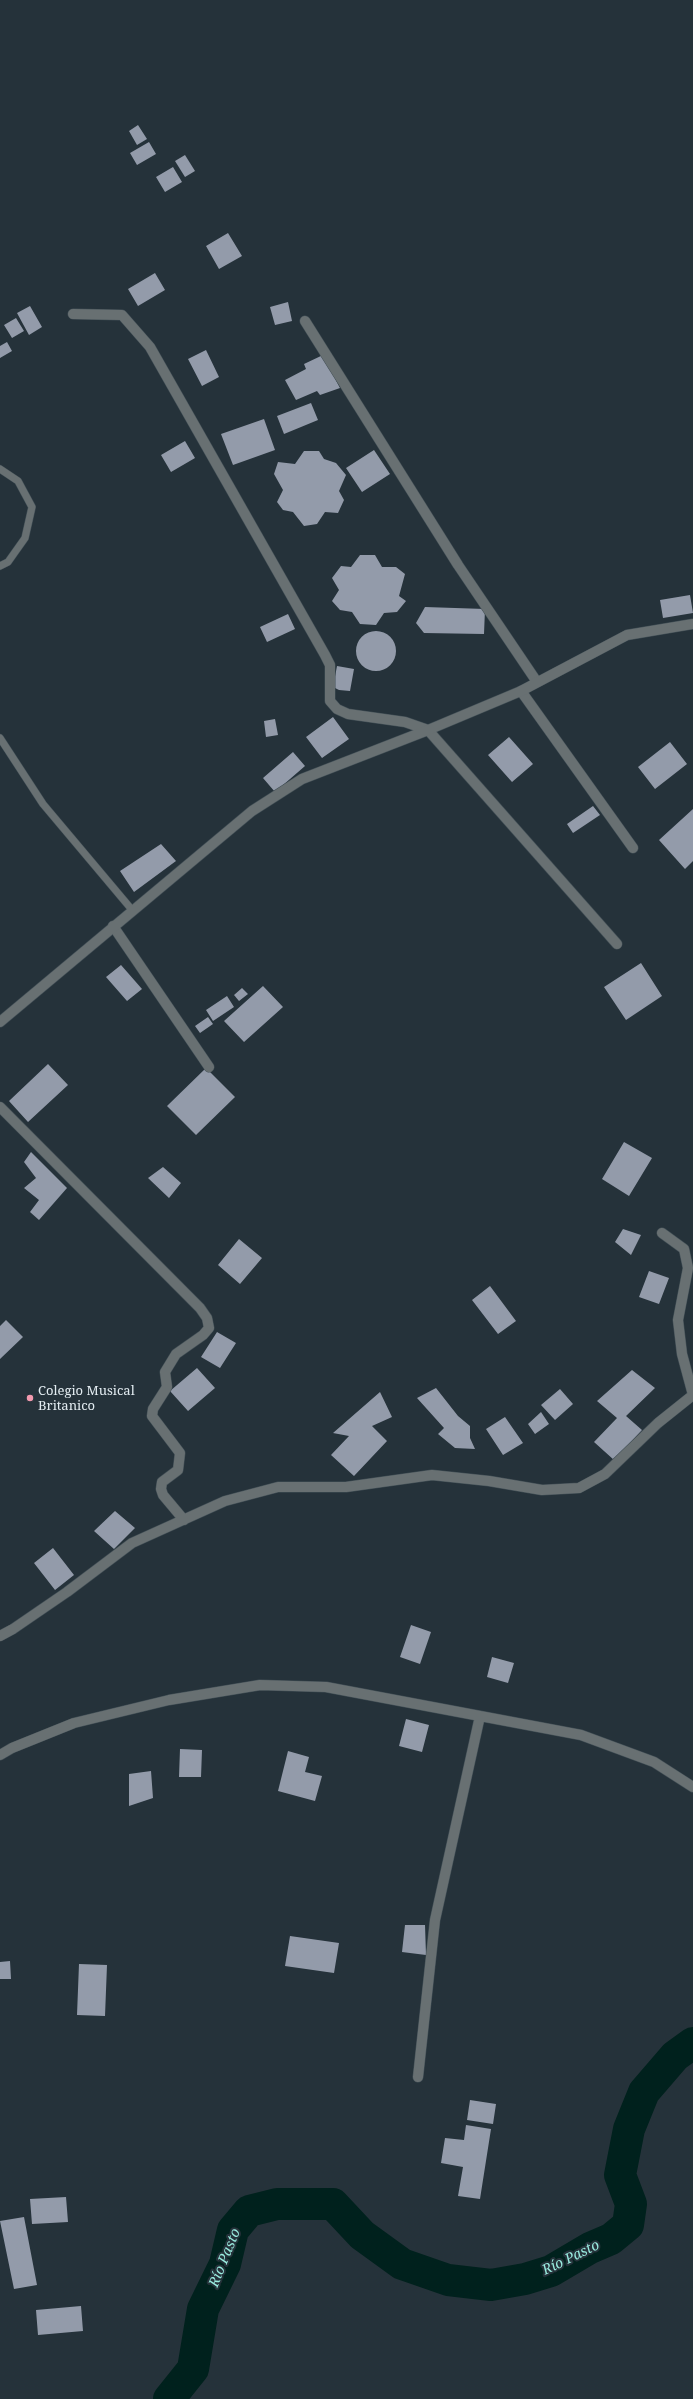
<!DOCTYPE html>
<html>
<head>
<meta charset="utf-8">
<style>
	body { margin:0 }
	canvas { display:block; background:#25323a }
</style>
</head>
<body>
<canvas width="693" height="2399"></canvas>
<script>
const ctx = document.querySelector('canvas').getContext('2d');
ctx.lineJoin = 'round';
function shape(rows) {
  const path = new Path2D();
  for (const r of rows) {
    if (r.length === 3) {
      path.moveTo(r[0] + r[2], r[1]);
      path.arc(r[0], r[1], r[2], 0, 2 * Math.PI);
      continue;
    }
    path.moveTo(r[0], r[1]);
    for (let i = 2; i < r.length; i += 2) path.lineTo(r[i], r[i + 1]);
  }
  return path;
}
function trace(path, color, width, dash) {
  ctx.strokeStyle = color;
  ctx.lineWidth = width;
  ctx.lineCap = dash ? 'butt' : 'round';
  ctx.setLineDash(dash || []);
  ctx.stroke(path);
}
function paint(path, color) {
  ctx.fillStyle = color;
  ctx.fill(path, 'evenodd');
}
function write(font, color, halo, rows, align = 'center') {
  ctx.font = font + ' "Noto Serif",serif';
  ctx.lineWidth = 4;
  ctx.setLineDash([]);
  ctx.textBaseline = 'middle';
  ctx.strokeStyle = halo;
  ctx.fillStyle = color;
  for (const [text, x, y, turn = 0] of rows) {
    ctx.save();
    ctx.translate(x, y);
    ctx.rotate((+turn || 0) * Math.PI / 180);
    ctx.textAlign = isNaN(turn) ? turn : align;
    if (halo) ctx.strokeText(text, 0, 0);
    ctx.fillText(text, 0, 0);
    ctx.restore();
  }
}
const river = shape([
	[169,2399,193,2369,203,2309,225,2264,233,2230,249,2211,277,2204,333,2204,362,2235,402,2264,448,2280,491,2285,525,2279,551,2271,590,2248,611,2239,628,2225,631,2204,620,2175,629,2129,644,2092,675,2056,693,2043]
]);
const building = shape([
	[138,125,147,139,137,145,129,131],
	[149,142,156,154,137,165,130,153],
	[185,155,195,171,185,177,175,161],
	[173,167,182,182,165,192,156,177],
	[228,233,242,256,219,269,206,246],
	[155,273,165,290,138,306,128,289],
	[288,302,292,321,275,325,270,307],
	[30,306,42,327,29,335,17,313],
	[16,318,24,331,12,338,4,325],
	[7,342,12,351,0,358,0,346],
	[206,350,219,377,202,386,188,359],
	[323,355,340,388,320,395,317,391,296,400,285,380,306,369,304,364],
	[311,403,318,420,284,434,277,416],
	[264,419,275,450,233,465,221,434],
	[185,441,195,458,171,472,161,455],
	[374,450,390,474,362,492,346,468],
	[304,451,319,451,324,459,336,463,346,475,339,491,344,500,338,513,325,512,317,524,304,526,293,512,283,510,277,502,283,490,274,474,278,462,295,464],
	[360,555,375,555,382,567,396,567,405,574,399,596,406,601,397,612,384,613,376,625,360,624,352,612,340,610,332,601,339,590,332,578,341,566,351,567],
	[690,595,693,613,663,618,660,600],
	[425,607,485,609,484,634,424,633,416,623],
	[288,614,295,629,267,642,260,627],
	[376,651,20],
	[337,666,354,669,350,691,339,690,333,687],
	[333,717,349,739,322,758,306,737],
	[275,719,278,735,266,737,264,721],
	[509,737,533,764,512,782,488,755],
	[670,742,687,764,655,789,638,767],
	[293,752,305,766,275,792,263,778],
	[593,806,600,815,573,833,567,824],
	[693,809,693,861,685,869,659,840],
	[161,844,176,861,134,892,120,871],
	[641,963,662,996,626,1020,604,987],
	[121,965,142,989,127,1001,106,977],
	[263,986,283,1007,244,1042,224,1021],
	[242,988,248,994,239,1001,234,995],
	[227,996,234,1007,213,1021,206,1010],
	[208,1017,213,1024,200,1033,195,1026],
	[48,1064,68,1085,28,1122,9,1101],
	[206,1068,235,1097,196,1135,167,1106],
	[624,1142,652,1158,629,1196,602,1179],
	[31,1152,67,1188,39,1220,30,1212,39,1200,24,1188,36,1178,24,1162],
	[163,1167,181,1183,169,1198,148,1178],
	[623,1229,641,1235,631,1255,615,1242],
	[239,1239,262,1258,240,1284,218,1265],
	[649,1271,669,1278,659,1304,639,1297],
	[490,1286,516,1321,498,1334,472,1300],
	[6,1320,23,1337,0,1359,0,1326],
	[217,1332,236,1343,220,1368,201,1357],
	[197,1368,215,1388,188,1411,170,1391],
	[632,1370,655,1388,626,1416,642,1430,614,1460,594,1442,617,1418,597,1401],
	[436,1388,458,1416,470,1426,470,1438,475,1449,455,1448,438,1434,444,1428,417,1398],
	[560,1389,573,1404,555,1420,541,1405],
	[380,1392,392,1417,372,1426,387,1441,354,1476,331,1455,349,1436,333,1433],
	[541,1412,549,1424,535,1434,528,1424],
	[505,1417,523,1443,503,1455,486,1429],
	[115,1511,135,1528,114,1549,94,1531],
	[53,1548,74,1575,55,1590,34,1563],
	[411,1625,431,1632,420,1664,400,1657],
	[492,1657,514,1663,508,1683,487,1677],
	[406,1719,429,1725,422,1752,399,1746],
	[180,1749,202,1750,201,1777,179,1777],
	[288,1751,309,1757,305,1772,322,1776,315,1801,278,1791],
	[151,1771,153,1798,129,1806,129,1774],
	[405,1925,425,1925,426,1955,402,1952],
	[290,1936,339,1943,334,1973,285,1966],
	[10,1961,11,1979,0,1979,0,1962],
	[79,1964,107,1965,105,2016,77,2015],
	[470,2100,496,2104,493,2124,467,2120],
	[466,2125,491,2129,480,2199,458,2196,463,2167,441,2163,445,2138,464,2140],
	[66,2197,68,2222,32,2224,30,2199],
	[24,2217,37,2285,14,2289,0,2221],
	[81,2306,83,2331,38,2335,36,2310]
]);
const service = shape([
	[0,469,18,481,32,507,25,538,8,562,0,566],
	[0,738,43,804,133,911]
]);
const minor = shape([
	[73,314,122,315,150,347,325,655,330,665,330,701,337,709,348,714,405,722,428,730,617,944],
	[305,321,458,565,537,682],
	[521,691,633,848],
	[113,926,209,1067],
	[0,1107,200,1308,207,1318,209,1328,203,1335,176,1354,165,1372,167,1387,153,1409,152,1416,180,1453,178,1470,162,1482,161,1489,163,1495,184,1520],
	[662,1233,684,1249,688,1268,678,1320,682,1354,693,1395],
	[0,1636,13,1629,67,1592,132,1543,225,1501,278,1487,346,1487,432,1475,489,1481,542,1490,579,1488,605,1474,658,1423,693,1395],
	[0,1755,12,1748,74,1723,169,1700,260,1685,326,1687,581,1735,654,1762,693,1787],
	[418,2077,435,1920,480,1716]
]);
const tertiary = shape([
	[0,1022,252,811,302,779,428,730,521,691,627,635,693,624]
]);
const markers = [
	[30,1398,4,"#f29aaf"]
];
const poiNames = [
	["Colegio Musical",38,1391],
	["Britanico",38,1406]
];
const waterNames = [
	["Río Pasto",225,2258,-68],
	["Río Pasto",571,2258,-26]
];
trace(river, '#00211d', 32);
paint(building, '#939baa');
trace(service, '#435057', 8);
trace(minor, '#435057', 11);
trace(tertiary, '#435057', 11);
trace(service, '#687072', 7);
trace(minor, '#687072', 10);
trace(tertiary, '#687072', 10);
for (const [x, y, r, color] of markers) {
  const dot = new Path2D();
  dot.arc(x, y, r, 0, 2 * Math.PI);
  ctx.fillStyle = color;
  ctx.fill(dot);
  trace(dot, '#25323a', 1.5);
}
write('13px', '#e3ecf1', '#25323a', poiNames, 'left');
write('italic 14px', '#9aece0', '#25323a', waterNames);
</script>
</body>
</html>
